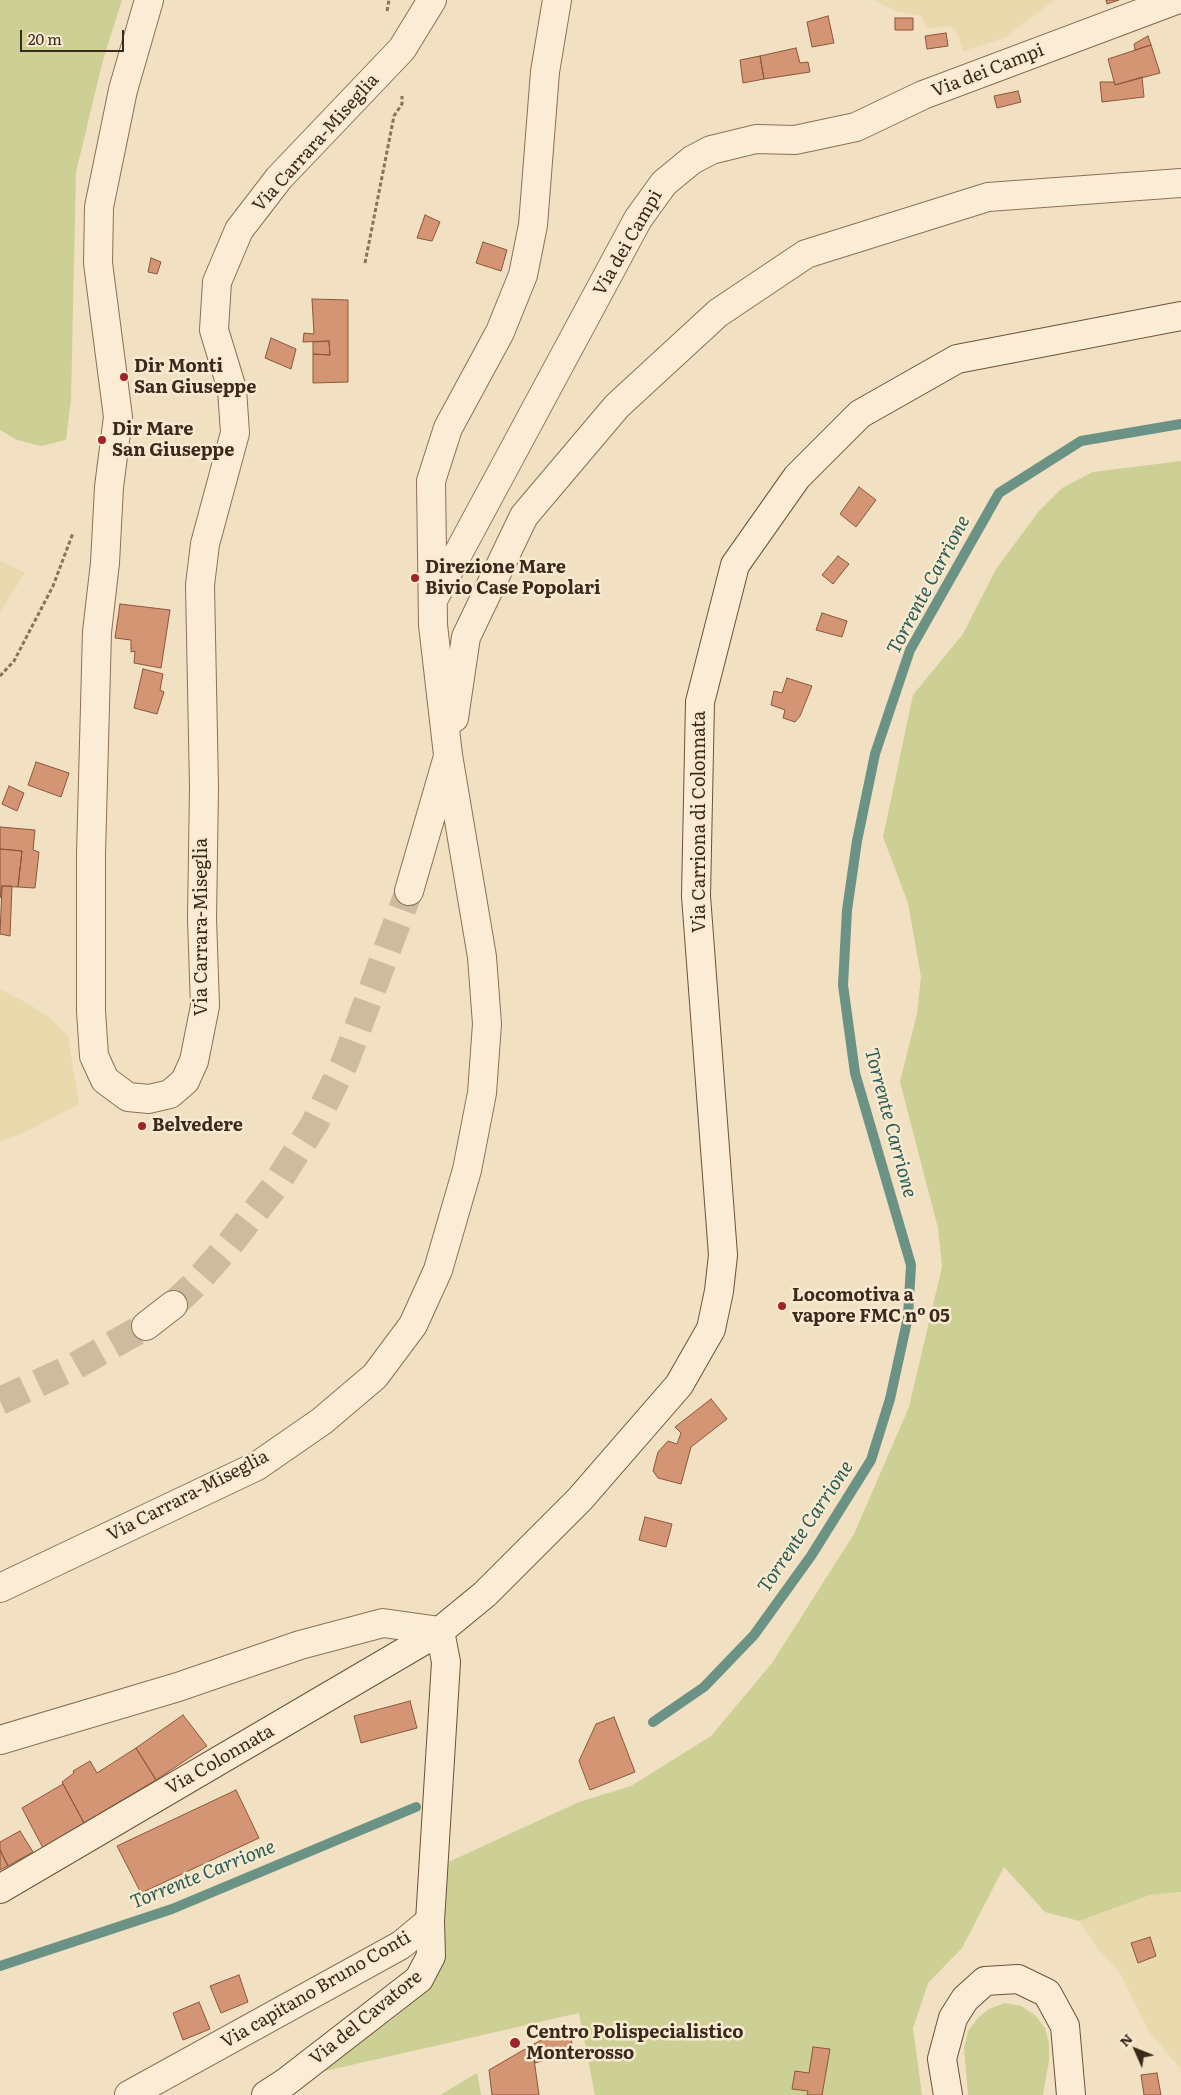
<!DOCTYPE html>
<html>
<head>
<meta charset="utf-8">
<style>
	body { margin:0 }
	#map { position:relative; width:1181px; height:2095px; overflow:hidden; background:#f1e0c1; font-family:Literata,serif }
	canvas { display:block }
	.north { position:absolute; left:1111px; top:2025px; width:50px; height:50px; -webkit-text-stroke:4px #f8ead1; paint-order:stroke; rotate:314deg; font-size:14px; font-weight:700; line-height:20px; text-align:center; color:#3b291c }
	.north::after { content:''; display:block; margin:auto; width:18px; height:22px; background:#3b291c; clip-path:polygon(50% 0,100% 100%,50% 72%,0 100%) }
	.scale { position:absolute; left:20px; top:30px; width:104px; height:22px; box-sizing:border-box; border:2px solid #3b291c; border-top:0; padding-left:6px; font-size:15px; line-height:18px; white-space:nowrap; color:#3b291c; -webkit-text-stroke:4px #f8ead1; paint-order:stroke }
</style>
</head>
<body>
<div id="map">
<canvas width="1181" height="2095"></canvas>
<div class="north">N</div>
<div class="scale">20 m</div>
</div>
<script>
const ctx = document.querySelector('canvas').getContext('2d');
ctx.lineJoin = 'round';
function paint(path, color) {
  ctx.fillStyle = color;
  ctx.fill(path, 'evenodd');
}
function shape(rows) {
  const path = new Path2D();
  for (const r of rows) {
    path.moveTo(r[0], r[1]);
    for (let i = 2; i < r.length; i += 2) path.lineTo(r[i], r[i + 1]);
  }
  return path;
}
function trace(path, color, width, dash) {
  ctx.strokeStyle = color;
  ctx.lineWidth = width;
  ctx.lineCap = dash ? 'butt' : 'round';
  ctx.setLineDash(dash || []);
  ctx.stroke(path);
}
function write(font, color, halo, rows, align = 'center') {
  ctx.font = font + ' Literata,serif';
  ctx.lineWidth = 5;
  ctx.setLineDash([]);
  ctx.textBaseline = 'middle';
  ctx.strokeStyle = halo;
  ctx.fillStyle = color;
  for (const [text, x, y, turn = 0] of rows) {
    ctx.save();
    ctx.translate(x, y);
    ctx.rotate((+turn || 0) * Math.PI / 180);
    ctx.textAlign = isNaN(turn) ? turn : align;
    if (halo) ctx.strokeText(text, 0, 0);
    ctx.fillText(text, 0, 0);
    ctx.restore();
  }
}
const farmland = shape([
	[874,0,1054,0,1004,38,963,51,956,30,948,26,928,29,921,16,896,11],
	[0,561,25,573,0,612],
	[0,989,29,1004,50,1018,68,1036,79,1104,24,1133,0,1141],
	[1181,1892,1181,2069,1149,2032,1120,1973,1097,1948,1079,1921,1150,1895]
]);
const green = shape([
	[0,0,122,0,103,60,76,172,71,399,66,440,41,446,17,440,0,430],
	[1181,461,1181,1892,1150,1895,1079,1921,1045,1912,1004,1867,962,1948,928,1983,913,2028,922,2095,595,2095,579,2013,312,2074,390,2021,428,1990,444,1958,445,1916,442,1865,579,1802,631,1786,711,1736,772,1663,854,1534,909,1407,942,1267,938,1228,900,1082,917,1014,921,977,908,903,883,837,913,695,963,634,996,569,1039,511,1062,488,1093,472],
	[1005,2003,1021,2006,1035,2015,1045,2028,1049,2044,1049,2061,1043,2095,968,2095,964,2048,968,2031,978,2018,989,2009],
	[477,2073,481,2095,440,2095]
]);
const stream = shape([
	[653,1722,704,1687,754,1635,811,1556,871,1460,890,1399,908,1317,911,1265,855,1073,843,985,847,910,857,841,875,754,910,650,999,493,1081,441,1181,424],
	[0,1966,172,1909,416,1807]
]);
const building = shape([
	[1106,0,1119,0,1107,4,1106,0],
	[828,16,834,43,812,47,807,22,828,16],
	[895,18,913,18,913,30,895,30,895,18],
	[946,33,948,46,927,49,925,36,946,33],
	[1148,36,1151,45,1135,50,1134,44,1148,36],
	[1151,45,1160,73,1115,85,1108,59,1151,45],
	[796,48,800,63,808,62,810,72,764,79,760,56,796,48],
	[760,56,764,79,743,83,740,60,760,56],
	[1142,77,1144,97,1102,102,1100,82,1114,82,1115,85,1142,77],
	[1018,91,1021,102,997,108,994,96,1018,91],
	[425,215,440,222,432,241,417,238,425,215],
	[483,242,507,250,501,271,476,263,483,242],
	[151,258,161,262,157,274,148,272,151,258],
	[312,299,348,300,348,382,313,383,313,354,330,355,329,341,303,342,304,333,314,334,312,299],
	[271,338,296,349,291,369,265,358,271,338],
	[329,341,330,355,313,354,313,342,329,341],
	[859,487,876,500,856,527,840,514,859,487],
	[838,556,849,564,833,584,822,575,838,556],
	[120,604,170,610,161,668,134,663,135,651,131,652,131,640,115,638,120,604],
	[822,613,847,621,842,637,816,630,822,613],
	[143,669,163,674,160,690,164,692,157,714,134,708,143,669],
	[787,678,812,686,800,716,795,722,783,718,785,710,771,705,774,691,782,693,787,678],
	[36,762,69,773,61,797,28,785,36,762],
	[9,786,24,793,17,811,2,804,9,786],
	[0,827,35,830,33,850,39,852,35,888,18,887,22,851,0,849,0,827],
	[0,849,22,851,18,887,2,886,0,898,0,849],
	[2,886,12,886,10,936,0,934,2,886],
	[711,1399,727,1419,691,1447,681,1484,658,1478,653,1471,658,1452,668,1441,677,1444,681,1433,675,1427,711,1399],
	[645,1517,672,1524,666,1547,639,1540,645,1517],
	[410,1701,417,1728,361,1743,354,1716,410,1701],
	[183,1715,207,1746,156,1780,136,1748,183,1715],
	[614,1717,635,1772,590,1790,579,1761,596,1724,614,1717],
	[136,1748,156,1780,84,1823,62,1782,74,1773,73,1771,90,1761,97,1773,136,1748],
	[63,1784,84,1823,43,1848,22,1808,63,1784],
	[236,1790,259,1838,141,1893,117,1846,236,1790],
	[20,1831,33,1852,8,1866,0,1850,0,1842,20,1831],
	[0,1850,8,1866,0,1870,0,1850],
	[1150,1937,1156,1956,1138,1963,1131,1943,1150,1937],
	[239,1975,248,2002,221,2013,210,1986,239,1975],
	[199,2002,210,2029,183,2040,173,2013,199,2002],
	[568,2026,574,2052,535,2063,532,2045,568,2026],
	[532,2045,539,2095,492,2095,489,2070,532,2045],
	[813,2047,830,2049,822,2095,807,2095,808,2091,792,2089,795,2071,809,2073,813,2047],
	[1157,2073,1161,2095,1144,2095,1141,2075,1157,2073]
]);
const streetTunnel = shape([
	[173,1305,193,1286,229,1245,275,1186,315,1123,345,1062,409,891],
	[0,1401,75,1366,146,1326]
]);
const path = shape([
	[387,11,389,0],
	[365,263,394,116,402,104,402,96],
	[0,676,14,661,53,586,73,533]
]);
const street = shape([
	[149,0,123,90,99,207,98,263,118,417,109,487,105,563,97,632,91,854,91,1011,94,1056,105,1080,128,1097,149,1099,170,1094,185,1081,194,1061,205,1006,202,919,204,787,200,585,205,544,235,433,232,389,214,330,217,282,239,230,279,178,402,49,432,0],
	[433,600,638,219,664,183,692,160,711,150,756,139,795,140,856,127,923,95,1176,0],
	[454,718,466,637,524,516,617,406,718,313,806,254,988,197,1181,183],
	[409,891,447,760],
	[146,1326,173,1305],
	[0,1588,257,1466,322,1421,375,1376,413,1325,438,1270,467,1170,482,1093,487,1024,482,957,448,755,433,625,431,481,448,428,500,332,523,275,533,225,545,72,557,0],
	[0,1740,178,1687,300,1645,383,1623,440,1631],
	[129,2095,401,1945,430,1921]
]);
const secondary = shape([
	[0,1889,440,1631,485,1594,580,1499,679,1385,711,1329,719,1291,723,1255,696,896,700,702,735,565,797,477,860,414,957,359,1181,316],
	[266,2095,286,2082,419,1979,431,1956,430,1921,446,1662,440,1631],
	[948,2095,942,2059,953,2018,965,1999,985,1981,1018,1979,1047,1993,1065,2026,1071,2095]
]);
const markers = [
	[124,377,5,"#a0222b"],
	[102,440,5,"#a0222b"],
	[415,578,5,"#a0222b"],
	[142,1126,5,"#a0222b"],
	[782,1306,5,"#a0222b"],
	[515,2043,6,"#a0222b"]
];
const streetNames = [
	["Via dei Campi",988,71,-21],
	["Via Carrara-Miseglia",316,143,-48],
	["Via dei Campi",628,243,-60],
	["Via Carriona di Colonnata",700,822,-90],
	["Via Carrara-Miseglia",202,927,-90],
	["Via Carrara-Miseglia",188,1496,-27],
	["Via Colonnata",220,1760,-30],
	["Via capitano Bruno Conti",316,1990,-30],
	["Via del Cavatore",366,2018,-39]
];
const poiNames = [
	["Dir Monti",134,367],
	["San Giuseppe",134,388],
	["Dir Mare",112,430],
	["San Giuseppe",112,451],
	["Direzione Mare",425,568],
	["Bivio Case Popolari",425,589],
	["Belvedere",152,1126],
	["Locomotiva a",792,1296],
	["vapore FMC nº 05",792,1317],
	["Centro Polispecialistico",526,2033],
	["Monterosso",526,2054]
];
const waterNames = [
	["Torrente Carrione",929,585,-62],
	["Torrente Carrione",890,1123,75],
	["Torrente Carrione",806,1527,-56],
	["Torrente Carrione",203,1875,-22]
];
paint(farmland, '#e8daad');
paint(green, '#cdd094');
trace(stream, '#6a9285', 10);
paint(building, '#d39573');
trace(building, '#8d563b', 1);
trace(streetTunnel, '#cdbba0', 28, [28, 14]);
trace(street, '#8c7057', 30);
trace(secondary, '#6e513a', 30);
trace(path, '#8c7057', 3, [4, 2.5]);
trace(street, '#fbedd5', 28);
trace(secondary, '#fbedd5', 28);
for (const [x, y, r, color] of markers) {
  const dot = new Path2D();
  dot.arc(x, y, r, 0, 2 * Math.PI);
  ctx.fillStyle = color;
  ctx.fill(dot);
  trace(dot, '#f8ead1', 2);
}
write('18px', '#3b291c', '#f8ead1', streetNames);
write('bold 18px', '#3b291c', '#f8ead1', poiNames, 'left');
write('italic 19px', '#2a5c55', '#f8ead1', waterNames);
</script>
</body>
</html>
